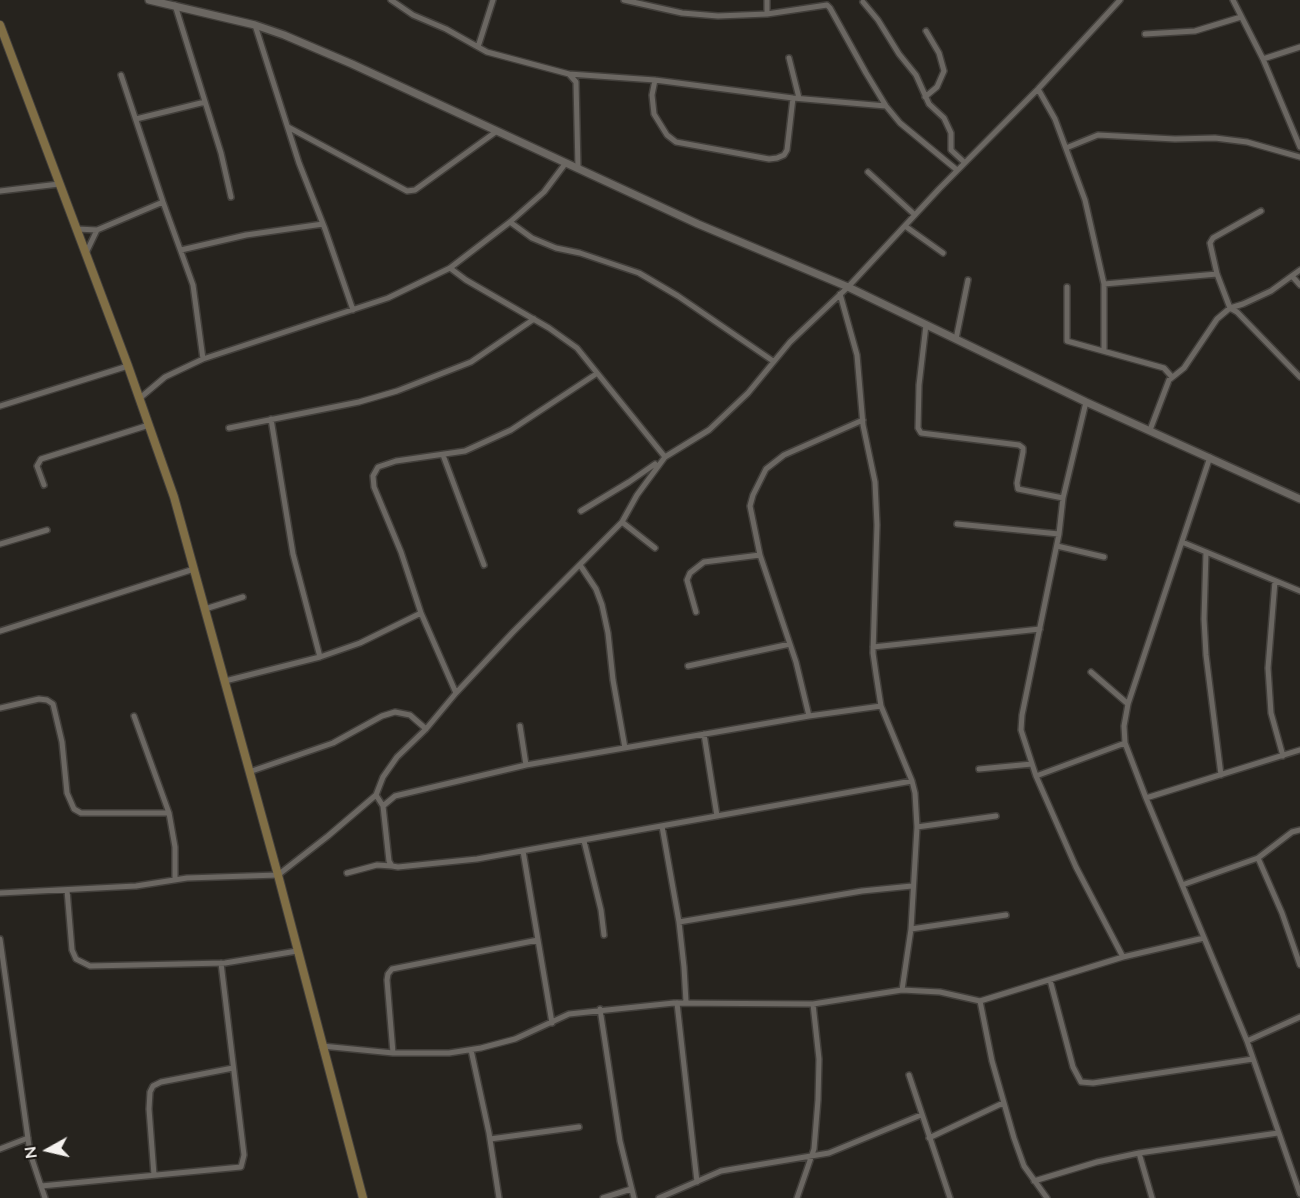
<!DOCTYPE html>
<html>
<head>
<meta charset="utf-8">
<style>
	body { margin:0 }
	#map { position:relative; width:1300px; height:1198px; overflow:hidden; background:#26231e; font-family:Lato,sans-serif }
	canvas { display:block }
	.north { position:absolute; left:18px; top:1120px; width:60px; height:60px; -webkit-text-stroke:4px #1d1915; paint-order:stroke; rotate:262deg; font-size:16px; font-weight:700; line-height:24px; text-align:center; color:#f5f2ef }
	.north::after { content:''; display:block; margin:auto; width:21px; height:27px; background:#f5f2ef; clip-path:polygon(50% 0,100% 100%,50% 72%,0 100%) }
</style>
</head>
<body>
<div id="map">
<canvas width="1300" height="1198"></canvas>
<div class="north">N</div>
</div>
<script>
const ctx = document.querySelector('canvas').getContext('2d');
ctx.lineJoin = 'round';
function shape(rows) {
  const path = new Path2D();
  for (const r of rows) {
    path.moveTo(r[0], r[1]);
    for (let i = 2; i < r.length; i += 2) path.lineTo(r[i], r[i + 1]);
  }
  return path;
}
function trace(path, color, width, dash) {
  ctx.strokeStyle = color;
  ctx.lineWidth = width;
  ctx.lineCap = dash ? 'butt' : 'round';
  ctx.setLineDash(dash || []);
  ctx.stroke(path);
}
const minor = shape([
	[391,0,413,15,446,29,478,47],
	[493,0,478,47,487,52,569,74,576,82,578,168],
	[624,0,682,13,718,16,767,14,827,5,830,8,866,73,886,106,900,123,957,170],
	[1233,0,1263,59,1300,147],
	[863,2,878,20,899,54,916,75,929,104,944,118,951,133,951,150,964,162],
	[175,5,221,153,231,197],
	[767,14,767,0],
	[255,25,299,163,325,229,353,310],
	[1145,34,1195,31,1241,17],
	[789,58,799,98],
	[1263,59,1300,47],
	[569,74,655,80,793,98,886,106],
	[121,75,163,202,193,285,203,359],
	[655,80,652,95,654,114,667,135,676,142,769,159,777,158,784,155,787,150,793,98],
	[1038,89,1055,119,1085,200,1104,284,1104,351],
	[925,97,937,87,944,71,939,53,926,31],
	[136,119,205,102],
	[288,127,407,191,415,190,497,131],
	[1066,148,1098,135,1175,139,1215,138,1247,142,1300,157],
	[868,172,915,215],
	[0,191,59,184],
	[1261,211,1213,238,1210,243,1217,274,1230,308,1237,312,1300,377],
	[510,222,532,238,556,248,580,253,639,273,678,296,773,361],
	[905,226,943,253],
	[77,229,97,230],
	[181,250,246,235,323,224],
	[86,253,97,230,163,202],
	[450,268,466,280,549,328,577,348,665,457],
	[1292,276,1300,285],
	[1104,284,1217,274],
	[1067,287,1067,341,1164,368,1172,377],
	[840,294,857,355,863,425,875,482,877,525,873,653,876,674,881,706,912,781,915,793,917,827,911,929,902,990],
	[926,325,919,385,918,428,921,433,1019,445,1023,448,1023,452,1017,483,1018,489,1063,498],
	[956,339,968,280],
	[140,398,165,377,203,359,388,298,450,268,510,222,544,192,565,164],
	[1086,402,1063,498,1059,534,1022,715,1021,730,1036,776,1076,867,1123,957],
	[0,406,128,366],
	[271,419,293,554,320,657],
	[229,428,359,402,397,391,471,362,534,319],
	[1150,430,1169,380,1184,368,1217,319,1230,308,1243,304,1271,291,1300,270],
	[443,455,484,565],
	[1210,457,1128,704,1124,726,1125,743,1146,798,1247,1041,1300,1194],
	[44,485,37,466,41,459,149,425],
	[581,511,629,482,655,464],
	[622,522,655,548],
	[957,524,1059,534],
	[1182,542,1300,591],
	[0,544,47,530],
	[1057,546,1104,557],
	[1206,552,1204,619,1206,655,1221,775],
	[580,565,596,589,602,605,608,633,613,680,625,748],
	[1275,581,1268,668,1271,713,1283,756],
	[205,609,243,597],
	[696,612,687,580,690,573,704,562,760,555],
	[0,631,194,569],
	[873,647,1040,629],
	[688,666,790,644],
	[1091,672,1128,704],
	[225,681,320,657,360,643,421,613],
	[456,693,421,613,401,552,374,487,373,476,378,467,396,461,465,451,511,430,596,374],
	[0,708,39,699,47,700,53,704,62,742,67,793,74,809,81,813,169,813],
	[134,716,169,813,175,847,175,880],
	[809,716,796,662,760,555,750,506,753,495,766,469,784,455,863,420],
	[520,726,526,765],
	[704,734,717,816],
	[979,769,1032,764],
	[249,772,333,743,382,716,395,712,410,715,426,729],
	[1036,776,1125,743],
	[376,795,383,806,389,861,392,866,398,867,477,859,912,781],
	[1146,798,1300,750],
	[383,806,395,796,526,765,809,716,881,706],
	[662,826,679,922,684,967,686,1002],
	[917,827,996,816],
	[1300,830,1292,832,1258,858,1282,913,1300,965],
	[584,841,601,910,604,935],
	[523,851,552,1023],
	[347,873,377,865,392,866],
	[1182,885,1258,858],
	[67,890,72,950,76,959,90,966,225,963,297,951],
	[0,893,136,886,187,878,278,875,328,836,376,795,383,777,397,757,426,729,456,693,513,632,622,522,637,495,665,457,709,430,748,393,790,342,848,287,939,189,1038,89,1120,0],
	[679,922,862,891,912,886],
	[911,929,1006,915],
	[0,939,30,1153,45,1198],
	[1050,980,1073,1067,1081,1082,1093,1083,1253,1059],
	[980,1001,992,1061,1014,1138,1024,1166,1047,1198],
	[677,1003,697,1182],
	[600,1009,620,1141,634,1198],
	[1247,1041,1300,1017],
	[322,1046,393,1053,449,1053,481,1048,515,1039,569,1014,674,1003,813,1004,902,990,940,992,980,1001,1123,957,1204,938],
	[471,1050,489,1133,499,1198],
	[393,1053,387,980,388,974,392,969,538,940],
	[909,1075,950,1198],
	[929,1138,1003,1103],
	[490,1139,579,1127],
	[0,1149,28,1138],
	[1139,1153,1152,1198],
	[154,1175,149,1109,150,1092,153,1086,161,1082,233,1068],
	[1034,1181,1097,1162,1139,1153,1278,1133],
	[41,1186,241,1167,244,1155,221,963],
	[603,1198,631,1189],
	[659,1198,721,1171,829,1153,921,1115],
	[797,1198,814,1149,818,1100,819,1059,813,1004]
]);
const tertiary = shape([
	[149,0,255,25,284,35,352,64,698,224,848,287,1086,402,1300,499]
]);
const secondary = shape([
	[0,25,128,366,174,497,278,875,363,1198]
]);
trace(minor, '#423f3b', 8);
trace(tertiary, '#423f3b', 10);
trace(secondary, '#423f3b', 10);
trace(minor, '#6b6762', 5);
trace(tertiary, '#6b6762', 7);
trace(secondary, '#806e45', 8);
</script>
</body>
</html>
